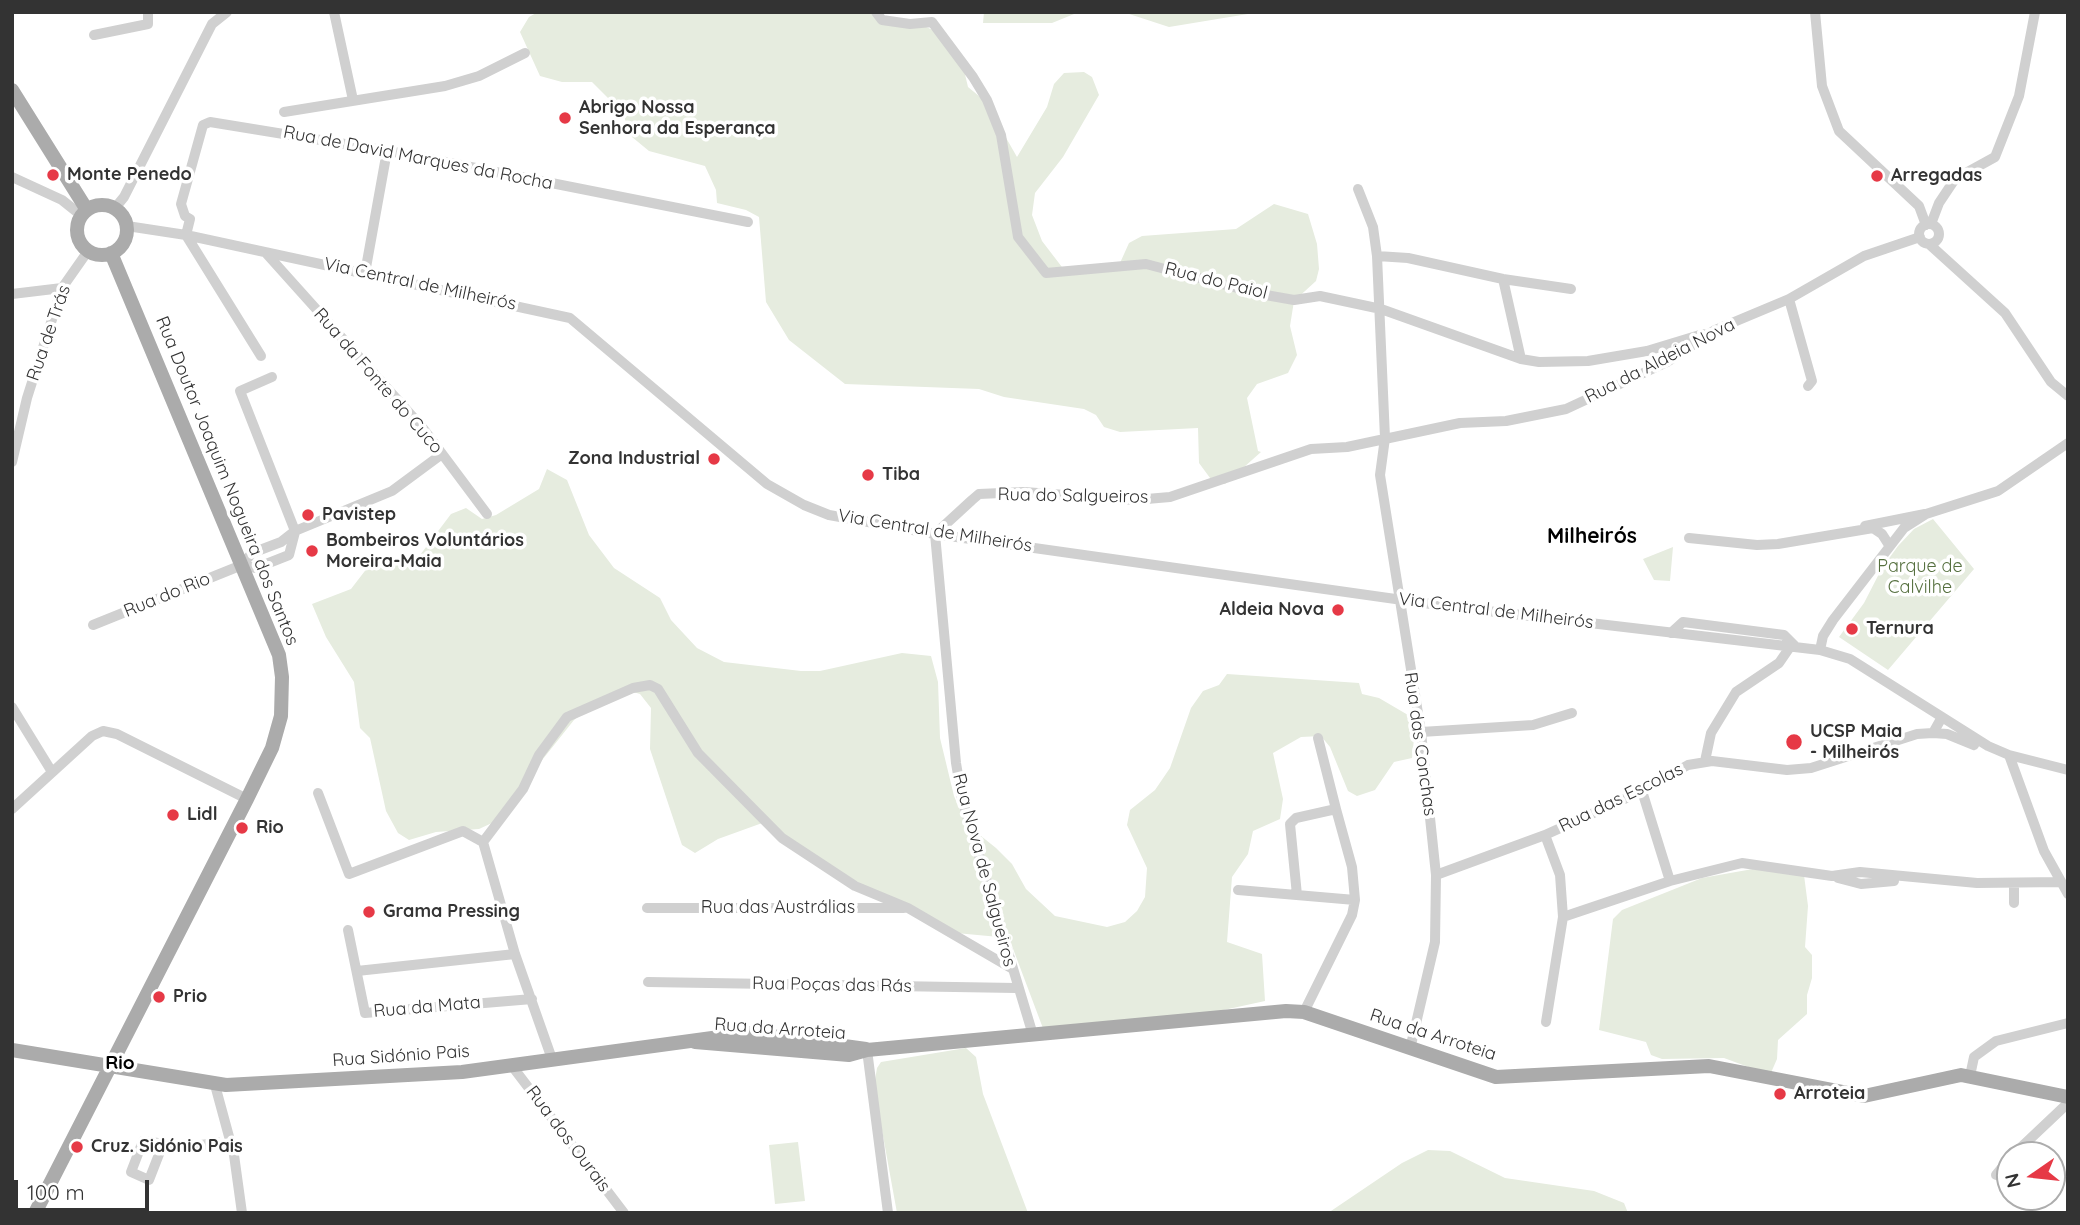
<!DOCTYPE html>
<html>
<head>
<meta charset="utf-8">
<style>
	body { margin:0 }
	#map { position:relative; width:2080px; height:1225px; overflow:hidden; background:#fff; font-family:Quicksand,sans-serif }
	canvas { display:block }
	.frame { position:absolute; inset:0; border:14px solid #333; pointer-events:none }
	.north { position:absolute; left:1996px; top:1141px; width:70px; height:70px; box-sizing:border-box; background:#fff; border:2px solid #adadad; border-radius:50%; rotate:256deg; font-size:19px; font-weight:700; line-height:28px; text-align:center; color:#333 }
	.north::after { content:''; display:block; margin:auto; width:24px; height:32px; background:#e63946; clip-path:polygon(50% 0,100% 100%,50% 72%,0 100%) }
	.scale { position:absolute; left:14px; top:1180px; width:135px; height:32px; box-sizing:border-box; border:4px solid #333; border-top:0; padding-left:9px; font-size:21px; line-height:24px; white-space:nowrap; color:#333; -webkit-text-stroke:5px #fff; paint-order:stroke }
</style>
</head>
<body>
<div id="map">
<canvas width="2080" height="1225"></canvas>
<div class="frame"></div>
<div class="north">N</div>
<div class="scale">100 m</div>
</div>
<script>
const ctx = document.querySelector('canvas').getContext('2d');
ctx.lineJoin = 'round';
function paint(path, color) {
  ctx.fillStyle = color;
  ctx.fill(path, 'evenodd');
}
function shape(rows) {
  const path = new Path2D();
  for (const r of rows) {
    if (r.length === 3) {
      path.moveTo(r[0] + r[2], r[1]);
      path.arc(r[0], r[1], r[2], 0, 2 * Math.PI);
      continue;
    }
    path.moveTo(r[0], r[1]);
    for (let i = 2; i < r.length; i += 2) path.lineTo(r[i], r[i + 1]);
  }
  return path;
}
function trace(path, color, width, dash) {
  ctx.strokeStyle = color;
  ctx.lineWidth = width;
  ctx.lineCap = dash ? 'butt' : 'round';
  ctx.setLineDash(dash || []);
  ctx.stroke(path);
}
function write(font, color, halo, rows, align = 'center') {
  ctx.font = font + ' Quicksand,sans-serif';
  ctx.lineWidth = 7;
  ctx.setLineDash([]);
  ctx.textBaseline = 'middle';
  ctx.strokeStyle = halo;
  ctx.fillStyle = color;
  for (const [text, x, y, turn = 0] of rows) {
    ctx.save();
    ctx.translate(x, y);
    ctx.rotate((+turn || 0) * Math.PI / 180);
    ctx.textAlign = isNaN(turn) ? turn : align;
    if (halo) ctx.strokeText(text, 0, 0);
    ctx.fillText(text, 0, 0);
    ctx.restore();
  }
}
const green = shape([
	[538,12,875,12,890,25,922,25,937,32,963,66,968,87,985,101,1017,157,1047,107,1054,84,1064,73,1084,72,1092,77,1099,95,1063,157,1035,193,1032,215,1042,241,1065,271,1120,263,1129,243,1142,236,1236,229,1274,204,1308,214,1317,244,1319,269,1316,281,1294,301,1290,326,1297,355,1288,373,1257,384,1247,398,1258,451,1261,452,1225,484,1213,482,1199,463,1198,428,1120,432,1104,427,1096,415,1084,409,1004,397,979,389,845,384,789,340,766,302,759,217,746,210,717,203,716,190,705,166,649,151,632,137,622,112,592,82,562,82,540,76,520,32,529,17],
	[984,12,1079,12,1052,23,983,23],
	[1123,12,1260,12,1169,27],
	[547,469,567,480,589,535,614,568,660,598,671,620,697,648,724,662,801,671,820,671,902,653,931,656,938,682,940,738,954,796,966,824,996,848,1012,864,1026,889,1055,916,1107,927,1125,922,1137,911,1145,897,1147,868,1127,825,1130,810,1155,790,1170,768,1191,708,1203,691,1219,685,1227,674,1359,683,1362,694,1379,698,1408,715,1414,739,1412,758,1394,762,1375,790,1357,796,1348,791,1330,747,1321,736,1301,737,1273,753,1283,799,1280,819,1253,831,1248,854,1232,877,1227,942,1262,954,1265,1001,1210,1013,1044,1031,1012,946,999,937,956,933,821,863,765,822,718,839,695,853,682,845,650,749,651,708,640,694,630,691,592,706,574,720,492,823,479,829,436,832,409,840,398,833,386,811,370,738,360,728,354,682,326,637,312,604,351,589,371,563,414,563,451,514,466,508,482,519,496,515,539,489],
	[1933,519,1974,569,1888,670,1839,637,1864,603,1882,568,1898,546,1914,529],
	[1673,547,1670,581,1654,580,1643,559],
	[1764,867,1804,875,1808,906,1805,947,1812,955,1812,978,1807,995,1807,1014,1778,1040,1777,1059,1770,1075,1724,1058,1662,1059,1651,1055,1646,1042,1599,1030,1613,919,1622,910,1702,878],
	[966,1048,976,1057,983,1094,1028,1213,897,1213,874,1086,877,1068,881,1062],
	[798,1142,805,1201,775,1204,769,1145],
	[1428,1150,1450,1151,1505,1178,1594,1191,1624,1203,1628,1213,1328,1213,1402,1163]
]);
const minorTunnel = shape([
	[201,1145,220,1142]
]);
const minor = shape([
	[334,12,353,100],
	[876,12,882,20,910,24,932,22,973,77,987,100,1001,135,1018,237,1046,273,1146,264,1260,294,1294,300,1320,296,1381,309,1521,359,1539,362,1588,361,1647,351,1703,334],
	[1815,12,1822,86,1839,131,1919,206,1926,225],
	[94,35,148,24,148,12],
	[284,112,445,86,479,76,525,53],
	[12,177,62,200,82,216],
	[1358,189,1373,227,1377,256,1385,438,1380,475,1421,732,1436,875,1435,942,1410,1049],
	[115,208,124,197,212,24,227,12],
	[1931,224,1939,203,1955,179,1995,157,2019,96,2035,12],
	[1929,234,10],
	[127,226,186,235,570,318,767,484,804,505,829,515,935,534,1445,606,1820,650,1850,659,1988,746,2009,755,2068,770],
	[186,235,190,219,185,216,181,204,203,125,210,122,400,153,748,222],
	[186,235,261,356],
	[1929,244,2005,313,2051,382,2068,396],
	[265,252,422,427,487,514],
	[1377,256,1408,258,1503,279,1571,289],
	[365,273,387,151],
	[1503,279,1521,359],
	[12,294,62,288],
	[1789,299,1812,381,1808,386],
	[272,377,240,391,295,531],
	[12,462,27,398,62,288,88,251],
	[1865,526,1925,514],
	[1689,538,1757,545,1778,544,1873,528,1882,534,1889,545],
	[242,565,256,568,289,555,295,532],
	[93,625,242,565,252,553,281,542,295,531,392,491,442,454],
	[1671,633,1683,622,1784,635,1796,647],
	[1820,650,1823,636,1833,620,1904,528,1926,514,1998,491,2068,443],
	[12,707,52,772],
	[1421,732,1533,725,1572,713],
	[1933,733,1947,734,1974,745,1977,739],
	[1318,738,1336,809],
	[2009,755,2044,851,2068,894],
	[1705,761,1711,733,1736,692,1779,663,1790,647],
	[1642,791,1670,881],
	[318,793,349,874,463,831,483,842,515,954,552,1059],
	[12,809,92,736,103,731,117,734,247,799],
	[1545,835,1560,875,1563,917,1546,1022],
	[483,842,523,789,539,755,567,717,633,688,650,685,658,689,698,753,782,838,855,886,908,908,1011,968],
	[1436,875,1545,835,1642,791,1688,765,1712,761,1787,770,1811,768,1917,734,1933,733,1942,717],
	[1838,878,1861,884,1894,881],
	[1238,890,1355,900],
	[1297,895,1290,824,1296,818,1336,809,1352,867,1355,900,1352,915,1304,1012],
	[2014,903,2014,883],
	[647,908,904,908],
	[1563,917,1670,881,1742,863,1832,876,1860,872,1977,883,2061,882],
	[348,930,365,1013,532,999],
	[357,971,515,954],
	[648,982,1016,988],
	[1033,1035,962,799,956,763,935,534,972,500,979,494,1024,492,1135,500,1170,497,1311,449,1347,447,1460,423,1506,421,1566,409,1667,362,1715,330,1789,299,1864,256,1920,237],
	[867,1050,888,1213],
	[512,1066,624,1213],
	[1970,1076,1974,1057,1996,1041,2068,1023],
	[215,1085,234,1155,242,1213],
	[163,1144,149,1180,131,1172,143,1141,188,1147,201,1145],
	[2013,1155,2068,1103],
	[1996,1175,2010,1158]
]);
const major = shape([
	[12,90,87,210],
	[102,230,25],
	[695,1042,849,1055,867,1050,1286,1011,1304,1012,1496,1077,1709,1066,1864,1096,1961,1075,2068,1097],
	[12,1050,226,1085,462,1072,749,1033,866,1049],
	[35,1213,247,799,272,748,281,716,282,677,279,655,111,253]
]);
const markers = [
	[565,118,7,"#e63946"],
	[53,175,7,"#e63946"],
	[1877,176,7,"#e63946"],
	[714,459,7,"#e63946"],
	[868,475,7,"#e63946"],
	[308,515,7,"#e63946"],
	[312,551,7,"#e63946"],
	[1338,610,7,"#e63946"],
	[1852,629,7,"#e63946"],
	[1794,742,9,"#e63946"],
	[173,815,7,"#e63946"],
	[242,828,7,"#e63946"],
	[369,912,7,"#e63946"],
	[159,997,7,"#e63946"],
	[1780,1094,7,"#e63946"],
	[77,1147,7,"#e63946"]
];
const poiNames = [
	["Abrigo Nossa",579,108],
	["Senhora da Esperança",579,129],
	["Monte Penedo",67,175],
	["Arregadas",1891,176],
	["Zona Industrial",700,459,"right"],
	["Tiba",882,475],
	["Pavistep",322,515],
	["Bombeiros Voluntários",326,541],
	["Moreira-Maia",326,562],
	["Aldeia Nova",1324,610,"right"],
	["Ternura",1866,629],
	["UCSP Maia",1810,732],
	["- Milheirós",1810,753],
	["Lidl",187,815],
	["Rio",256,828],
	["Grama Pressing",383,912],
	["Prio",173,997],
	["Arroteia",1794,1094],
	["Cruz. Sidónio Pais",91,1147]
];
const streetNames = [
	["Rua de David Marques da Rocha",418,158,11],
	["Rua do Paiol",1216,281,14],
	["Via Central de Milheirós",420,284,12],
	["Rua de Trás",49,333,-71],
	["Rua da Aldeia Nova",1660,361,-27],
	["Rua da Fonte do Cuco",378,381,49],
	["Rua Doutor Joaquim Nogueira dos Santos",227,481,68],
	["Rua do Salgueiros",1073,496,1],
	["Via Central de Milheirós",935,531,9],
	["Rua do Rio",167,595,-22],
	["Via Central de Milheirós",1496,611,7],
	["Rua das Conchas",1420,744,82],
	["Rua das Escolas",1621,798,-26],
	["Rua Nova de Salgueiros",984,870,75],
	["Rua das Austrálias",778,908],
	["Rua Poças das Rás",832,985,1],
	["Rua da Mata",427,1007,-5],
	["Rua da Arroteia",780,1029,4],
	["Rua da Arroteia",1433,1035,18],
	["Rua Sidónio Pais",401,1056,-4],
	["Rua dos Ourais",568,1139,53]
];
const parkNames = [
	["Parque de",1920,567],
	["Calvilhe",1920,588]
];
const neighbourhoodNames = [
	["Rio",120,1063]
];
const quarterNames = [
	["Milheirós",1592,537]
];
paint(green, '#e6ecdf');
trace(minorTunnel, '#d6d6d6', 10, [10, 5]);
trace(minor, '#d0d0d0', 10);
trace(major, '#ababab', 14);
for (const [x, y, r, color] of markers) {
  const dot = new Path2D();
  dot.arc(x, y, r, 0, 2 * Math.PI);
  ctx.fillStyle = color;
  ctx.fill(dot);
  trace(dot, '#fff', 2.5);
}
write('bold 18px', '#333', '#fff', poiNames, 'left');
write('18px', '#333', '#fff', streetNames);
write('18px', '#56703f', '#fff', parkNames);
write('bold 19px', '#000', '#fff', neighbourhoodNames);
write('bold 21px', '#000', '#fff', quarterNames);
</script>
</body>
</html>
